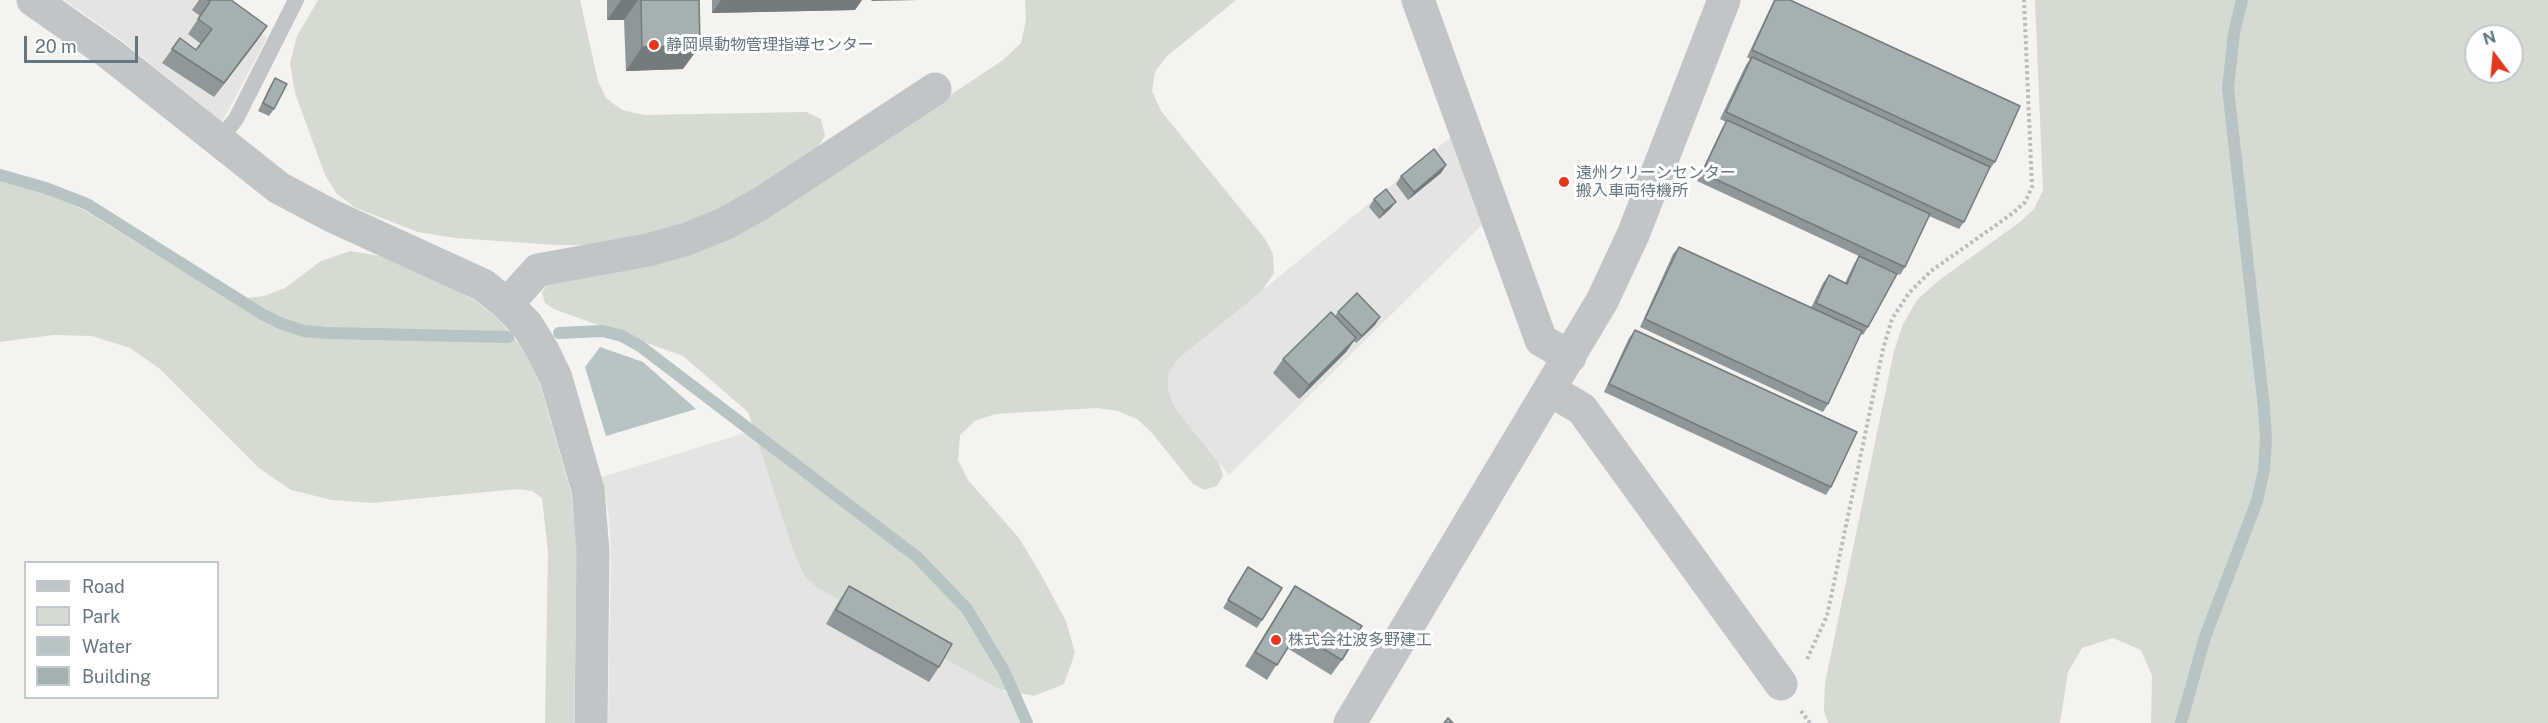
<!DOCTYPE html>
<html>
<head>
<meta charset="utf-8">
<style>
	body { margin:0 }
	#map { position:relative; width:2548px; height:723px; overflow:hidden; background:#f4f3ef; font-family:"Public Sans",sans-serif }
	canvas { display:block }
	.legend { position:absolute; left:24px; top:561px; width:195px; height:138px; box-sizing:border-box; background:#fff; border:2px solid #c0c9cd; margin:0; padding:8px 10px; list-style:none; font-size:18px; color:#627781 }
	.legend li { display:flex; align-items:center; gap:12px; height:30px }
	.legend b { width:30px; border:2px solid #c0c9cd }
	.north { position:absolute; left:2464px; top:24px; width:60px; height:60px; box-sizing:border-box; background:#fff; border:2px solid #c0c9cd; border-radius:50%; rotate:344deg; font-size:16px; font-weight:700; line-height:24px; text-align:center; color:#627781 }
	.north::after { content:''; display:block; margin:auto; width:21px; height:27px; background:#e5361e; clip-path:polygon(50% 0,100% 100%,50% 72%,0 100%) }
	.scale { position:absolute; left:24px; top:36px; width:114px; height:27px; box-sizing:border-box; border:3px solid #627781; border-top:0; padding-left:8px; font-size:18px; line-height:21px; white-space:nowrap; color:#627781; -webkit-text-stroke:4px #fff; paint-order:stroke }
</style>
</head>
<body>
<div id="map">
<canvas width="2548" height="723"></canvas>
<ul class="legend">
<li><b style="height:8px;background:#c0c5c7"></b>Road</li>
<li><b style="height:16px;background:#d5dbd0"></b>Park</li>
<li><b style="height:16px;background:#b6c4c6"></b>Water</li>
<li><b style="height:16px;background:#a5b0b3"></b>Building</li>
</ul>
<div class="north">N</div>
<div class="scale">20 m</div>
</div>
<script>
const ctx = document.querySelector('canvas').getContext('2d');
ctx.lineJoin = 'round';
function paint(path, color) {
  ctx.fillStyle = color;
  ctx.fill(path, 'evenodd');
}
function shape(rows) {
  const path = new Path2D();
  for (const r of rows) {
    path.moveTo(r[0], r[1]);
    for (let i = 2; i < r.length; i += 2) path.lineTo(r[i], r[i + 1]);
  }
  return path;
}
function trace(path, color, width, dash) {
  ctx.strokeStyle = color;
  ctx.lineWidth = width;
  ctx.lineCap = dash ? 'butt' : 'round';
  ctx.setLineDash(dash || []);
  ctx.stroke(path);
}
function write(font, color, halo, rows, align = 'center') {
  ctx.font = font + ' "Public Sans","Noto Sans JP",sans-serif';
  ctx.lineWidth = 6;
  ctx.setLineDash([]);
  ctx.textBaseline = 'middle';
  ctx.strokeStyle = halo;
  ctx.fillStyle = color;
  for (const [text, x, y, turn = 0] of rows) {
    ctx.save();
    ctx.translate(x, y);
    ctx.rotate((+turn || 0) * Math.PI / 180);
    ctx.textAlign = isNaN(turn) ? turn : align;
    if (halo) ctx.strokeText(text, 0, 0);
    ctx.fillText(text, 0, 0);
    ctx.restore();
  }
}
const built = shape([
	[64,0,216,0,267,38,222,122,120,39],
	[1452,136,1484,223,1229,475,1175,408,1168,390,1169,372,1178,359],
	[745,433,761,445,794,553,818,588,1007,693,1020,723,608,723,611,551,609,518,602,477]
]);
const green = shape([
	[318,0,580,0,598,81,606,98,622,110,644,115,806,112,821,119,825,136,816,150,718,211,645,236,585,245,555,245,455,238,418,232,356,208,337,194,325,175,295,93,290,63,297,36],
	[1025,0,1236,0,1166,57,1155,72,1152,91,1161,111,1265,239,1273,254,1274,273,1262,291,1178,359,1169,372,1168,390,1175,408,1219,463,1223,475,1217,486,1204,490,1193,484,1152,433,1137,419,1118,411,1096,408,995,414,975,421,960,435,958,460,968,480,1019,538,1039,571,1066,621,1075,653,1064,684,1034,696,999,689,818,588,805,577,794,553,748,412,683,356,554,309,545,303,542,293,547,285,767,217,1003,60,1021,43,1026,20],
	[2035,0,2548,0,2548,723,2151,723,2152,676,2141,650,2113,638,2082,648,2068,672,2060,723,1828,723,1824,711,1825,683,1894,351,1903,324,1917,300,1938,281,2020,222,2034,209,2043,190],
	[2476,36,2512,36,2512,72,2476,72],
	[0,181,44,193,84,210,215,291,238,299,264,296,285,288,321,261,350,251,380,256,449,286,474,300,495,316,513,336,529,359,540,384,571,493,577,551,574,723,545,723,548,552,542,498,532,491,518,489,372,503,332,500,291,490,259,468,160,369,130,348,92,336,53,335,0,342]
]);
const water = shape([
	[600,347,643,362,696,409,606,436,585,367]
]);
const stream = shape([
	[0,175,46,188,87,204,262,314,282,324,304,331,327,333,508,337],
	[559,333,603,331,622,336,640,346,917,557,967,609,1004,671,1027,723],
	[2181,723,2205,637,2257,501,2264,470,2266,439,2264,408,2228,88,2234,33,2242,0]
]);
const path = shape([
	[1807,659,1827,616,1883,349,1892,319,1909,293,1931,271,2013,213,2025,202,2032,187,2024,0],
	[1801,711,1810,723]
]);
const service = shape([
	[218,141,236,119,296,0]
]);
const minor = shape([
	[33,0,109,53,279,188,332,216,483,285,507,304,527,325,543,351,556,378,588,490,593,551,591,723],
	[1418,0,1541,340,1570,357],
	[507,304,538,270,648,250,687,239,724,224,760,204,935,89],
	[1550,390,1582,409,1781,684]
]);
const tertiary = shape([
	[1350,723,1602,301,1633,235,1724,0]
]);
const wall = shape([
	[199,0,231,0,267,26,214,97,162,63,180,38,196,50,201,44,188,34,200,16,192,10],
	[607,0,699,0,683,69,626,71,624,20,607,20],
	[712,0,862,0,855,10,712,13],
	[1774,0,1790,0,1995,162,1989,170,1988,169,1964,222,1959,229,1929,216,1905,267,1900,275,1697,181,1722,128,1726,122,1720,119,1746,65,1750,59,1747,57],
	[275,78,274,109,269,116,258,111,270,86],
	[1446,165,1441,173,1408,200,1396,184,1401,176],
	[1374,199,1396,202,1390,209,1379,219,1369,207],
	[1679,247,1811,308,1823,283,1829,275,1845,283,1854,264,1859,256,1868,327,1863,335,1861,334,1828,404,1823,412,1640,327,1673,254],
	[1338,312,1375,325,1356,343,1354,341,1346,352,1299,399,1273,373,1283,359,1335,316],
	[1635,330,1831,487,1826,495,1604,392,1629,338],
	[1248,567,1262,620,1257,628,1223,608],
	[849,586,939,667,929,682,826,624,839,601],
	[1295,586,1342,660,1331,675,1287,648,1267,680,1245,666,1285,601]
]);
const shadedWall = shape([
	[621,0,638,0,624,20,607,20],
	[721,0,862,0,855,10,712,13],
	[872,0,919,0,871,1],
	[267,26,257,41,214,97,224,83],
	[700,46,683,69,626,71,642,47],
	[1446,165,1441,173,1408,200,1414,192],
	[1396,202,1390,209,1379,219,1384,211],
	[1380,317,1375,325,1356,343,1362,336],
	[1356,338,1346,352,1299,399,1309,385]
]);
const building = shape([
	[208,0,231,0,267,26,224,83,172,49,180,38,196,50,212,29,198,19,210,2,208,0],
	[641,0,699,0,700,46,642,47,641,0],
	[1775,0,1790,0,2020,106,1995,162,1752,50,1775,0],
	[1752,57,1990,167,1964,222,1726,112,1752,57],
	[275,78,287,84,274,109,263,103,275,78],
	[1727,120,1930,214,1905,267,1702,173,1727,120],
	[1434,149,1446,165,1414,192,1401,176,1434,149],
	[1386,189,1396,202,1384,211,1374,199,1386,189],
	[1679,247,1862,331,1828,404,1645,319,1679,247],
	[1859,256,1897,274,1868,327,1816,303,1829,275,1847,284,1859,256],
	[1357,293,1380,317,1362,336,1338,312,1357,293],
	[1331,312,1356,338,1309,385,1283,359,1331,312],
	[1635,330,1857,432,1831,487,1609,384,1635,330],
	[1248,567,1282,588,1262,620,1228,600,1248,567],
	[849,586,952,644,939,667,836,610,849,586],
	[1295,586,1362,626,1342,660,1297,633,1277,665,1255,652,1295,586],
	[1448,718,1453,723,1444,723,1448,718]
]);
const markers = [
	[654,45,6,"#e5361e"],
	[1564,182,6,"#e5361e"],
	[1276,640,6,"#e5361e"]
];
const poiNames = [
	["静岡県動物管理指導センター",666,45],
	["遠州クリーンセンター",1576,173],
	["搬入車両待機所",1576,191],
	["株式会社波多野建工",1288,640]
];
paint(built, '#e4e5e3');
paint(green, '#d5dbd0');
paint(water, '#b6c4c6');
trace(stream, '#b6c4c6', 12);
trace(path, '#babdbe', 4, [3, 3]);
trace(service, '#c0c5c7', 16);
trace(minor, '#c0c5c7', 33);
trace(tertiary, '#c0c5c7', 33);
paint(wall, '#8e979a');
paint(shadedWall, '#747b7d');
paint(building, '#a5b0b3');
trace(building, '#747b7d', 1.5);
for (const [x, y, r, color] of markers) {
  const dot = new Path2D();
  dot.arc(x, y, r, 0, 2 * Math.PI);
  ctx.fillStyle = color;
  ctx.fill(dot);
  trace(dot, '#fff', 2);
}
write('16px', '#627781', '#fff', poiNames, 'left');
</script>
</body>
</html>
